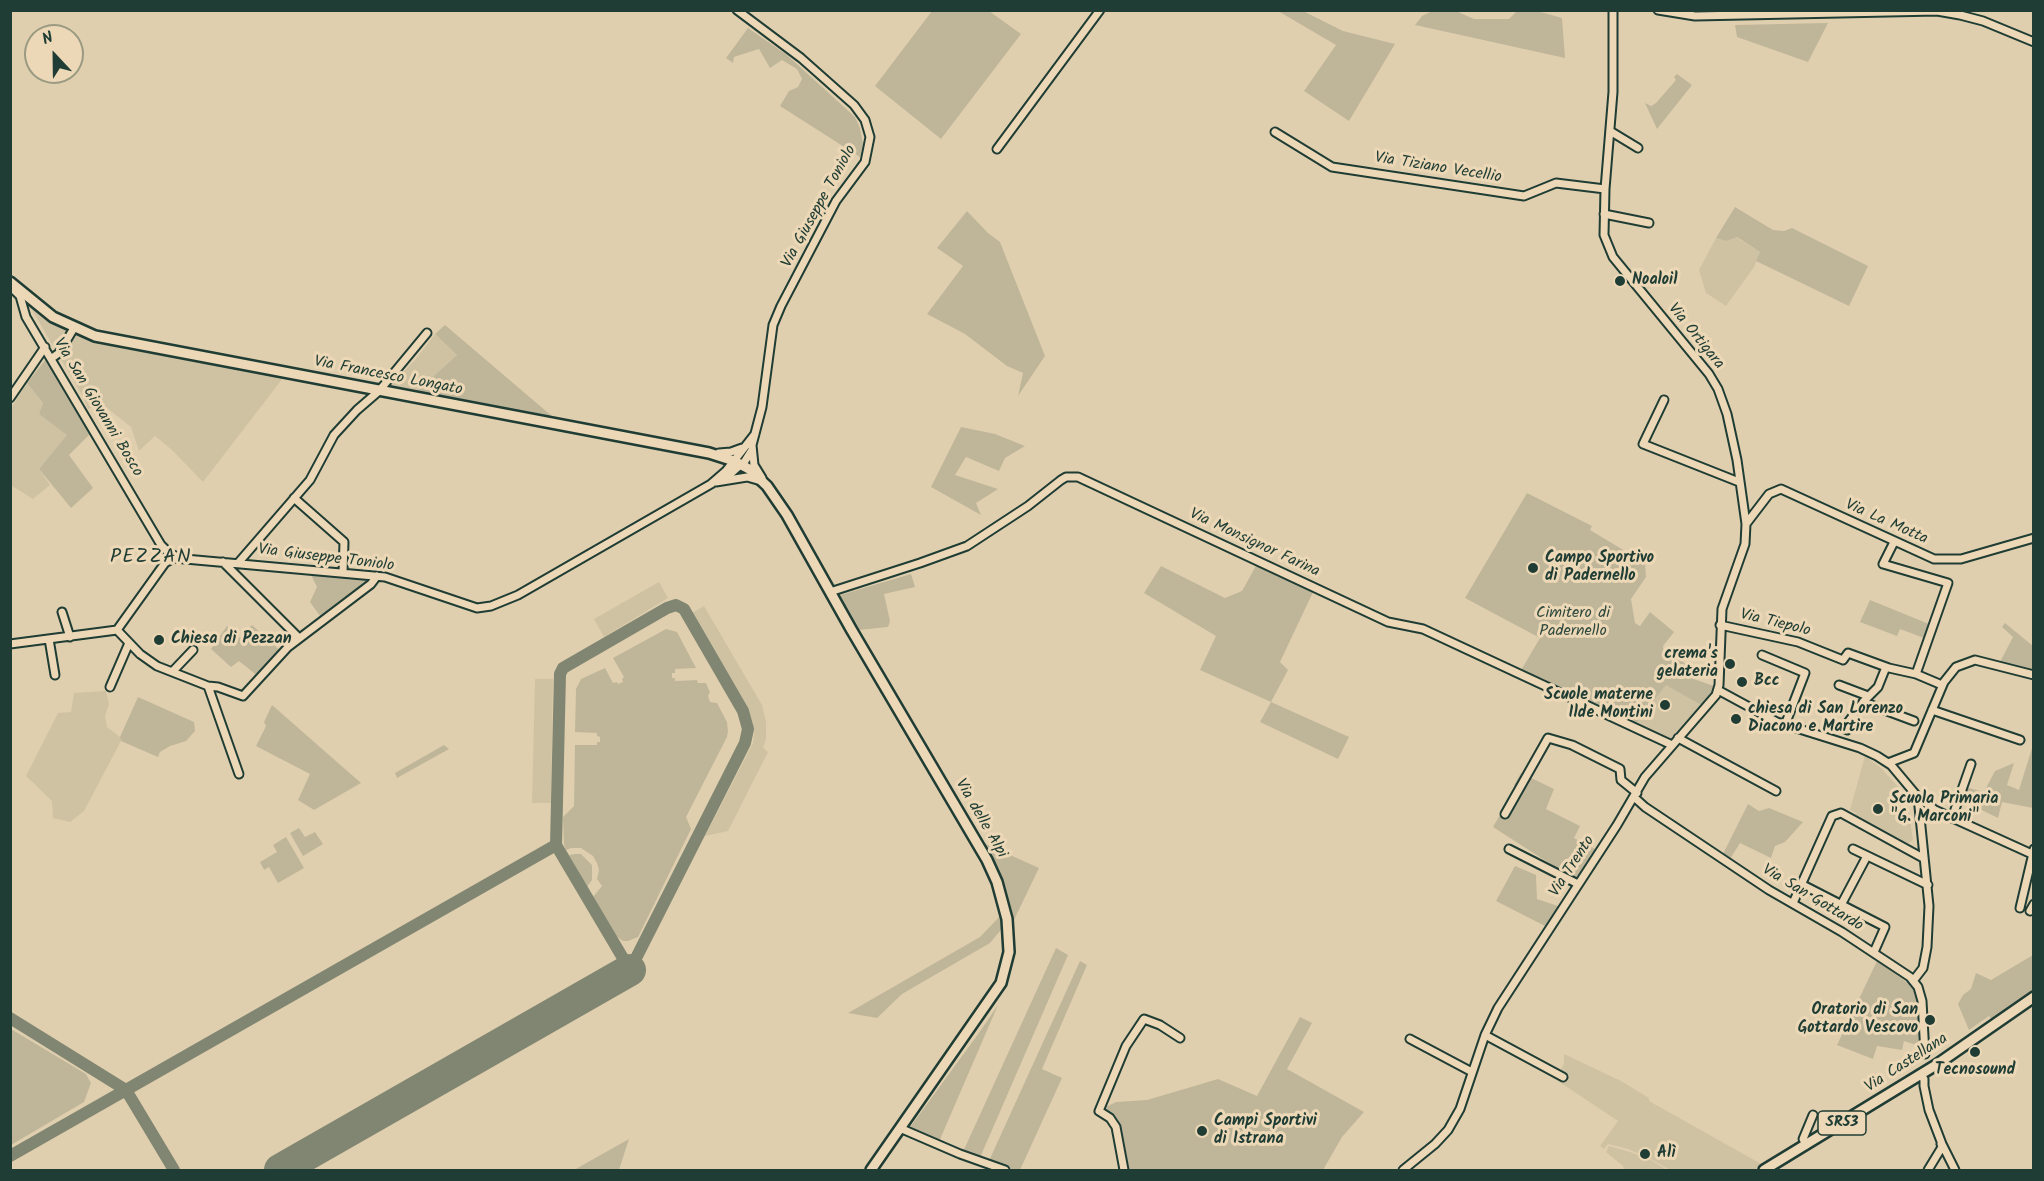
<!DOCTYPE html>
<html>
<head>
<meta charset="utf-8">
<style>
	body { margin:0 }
	#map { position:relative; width:2044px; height:1181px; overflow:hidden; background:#e0cfae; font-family:Kalam,sans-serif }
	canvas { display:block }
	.frame { position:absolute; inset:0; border:12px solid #1f3d34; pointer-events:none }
	.north { position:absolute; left:24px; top:24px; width:60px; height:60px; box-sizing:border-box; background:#ecd8b6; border:2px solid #9a9a82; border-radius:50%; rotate:338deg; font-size:16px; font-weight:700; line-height:24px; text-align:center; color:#1f3d34 }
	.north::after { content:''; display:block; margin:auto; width:21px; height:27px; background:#1f3d34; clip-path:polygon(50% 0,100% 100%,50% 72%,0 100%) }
</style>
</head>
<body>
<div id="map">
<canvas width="2044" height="1181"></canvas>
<div class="frame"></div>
<div class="north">N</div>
</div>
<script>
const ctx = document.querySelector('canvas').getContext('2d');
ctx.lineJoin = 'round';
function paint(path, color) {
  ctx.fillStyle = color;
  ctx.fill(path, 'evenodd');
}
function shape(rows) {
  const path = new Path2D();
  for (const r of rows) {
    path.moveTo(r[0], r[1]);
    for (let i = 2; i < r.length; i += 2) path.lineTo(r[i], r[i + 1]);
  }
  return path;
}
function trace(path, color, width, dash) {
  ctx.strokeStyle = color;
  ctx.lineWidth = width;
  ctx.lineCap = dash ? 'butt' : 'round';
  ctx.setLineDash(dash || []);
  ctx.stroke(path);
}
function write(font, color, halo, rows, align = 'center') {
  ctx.font = font + ' Kalam,sans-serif';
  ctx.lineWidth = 6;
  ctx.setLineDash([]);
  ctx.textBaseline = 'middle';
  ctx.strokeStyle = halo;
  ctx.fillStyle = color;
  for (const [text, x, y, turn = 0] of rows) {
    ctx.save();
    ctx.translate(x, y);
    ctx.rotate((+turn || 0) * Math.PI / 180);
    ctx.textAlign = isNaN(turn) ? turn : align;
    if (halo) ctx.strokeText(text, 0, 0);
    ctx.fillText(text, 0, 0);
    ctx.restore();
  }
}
const built = shape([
	[1736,237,1760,252,1754,267,1726,306,1706,293,1699,270,1716,238,1726,241],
	[35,307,54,323,92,340,283,378,203,482,172,450,155,436,139,451,131,427,102,404,88,409,82,395,32,310],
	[435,334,457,355,415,393,388,388,416,359],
	[27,383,43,403,39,414,68,435,39,469,50,485,33,499,12,486,11,488,11,408],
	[659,582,668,598,604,637,594,619],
	[704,606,762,705,766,722,766,739,763,748,768,752,728,831,705,836,753,743,754,732,747,709,692,613],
	[535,679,553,679,551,803,532,803],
	[1666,684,1703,706,1673,742,1635,725],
	[106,691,109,704,105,716,107,727,120,737,121,741,84,811,70,822,53,818,52,801,26,776,58,713,71,712,74,693],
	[1865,756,1881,768,1901,790,1908,807,1913,840,1909,843,1902,842,1853,817,1856,813,1850,810],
	[1564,1054,1621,1081,1649,1098,1649,1101,1763,1165,1753,1170,1670,1170,1649,1158,1628,1149,1608,1144,1604,1149,1600,1146,1618,1121,1555,1079,1564,1064],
	[1609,1146,1630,1152,1651,1160,1667,1170,1624,1170,1623,1166,1606,1152]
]);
const green = shape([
	[1434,10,1456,11,1474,19,1509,19,1517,11,1537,11,1562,18,1565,58,1415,25,1422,16],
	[932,11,989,11,1021,34,941,139,875,86],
	[1278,11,1303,11,1343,31,1395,44,1349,121,1304,91,1336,45],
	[1828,23,1808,62,1737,37,1735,25],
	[748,28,787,55,855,117,860,128,863,144,860,157,780,106,789,91,798,87,802,79,797,69,782,60,770,68,759,49,734,57,733,63,726,58],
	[1677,74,1692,85,1657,129,1645,103,1651,106,1656,103,1676,80,1674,77],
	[1735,207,1773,230,1784,231,1792,228,1868,266,1849,306,1756,261,1760,252,1737,237,1726,241,1716,238],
	[967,211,988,233,1000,242,1045,356,1018,396,1023,373,1007,366,965,334,927,314,963,266,937,248],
	[445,325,560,423,415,393,457,355,435,334],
	[50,354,91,433,69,455,93,488,71,508,39,469,67,435,39,414,43,403,27,383],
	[961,427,995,434,1025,446,1005,458,999,471,966,457,955,475,998,489,976,503,981,515,931,487],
	[1527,493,1592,526,1590,530,1645,563,1646,577,1631,599,1635,623,1640,626,1650,612,1674,632,1663,646,1664,653,1685,663,1685,676,1714,686,1713,692,1703,706,1666,685,1635,725,1520,672,1540,638,1465,598],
	[1257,564,1314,590,1280,662,1288,670,1271,702,1349,737,1338,759,1260,722,1271,702,1200,670,1216,636,1144,593,1161,566,1225,598,1242,591],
	[911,574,915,587,884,594,890,621,888,627,858,630,837,596],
	[311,575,340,577,374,581,323,620,310,602,317,587],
	[1870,600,1929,624,1924,638,1900,629,1897,636,1860,622],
	[2005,623,2033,646,2033,672,2000,662,2013,637,2002,627],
	[252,625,284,654,259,677,239,661,231,667,211,649,227,626,240,638],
	[666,629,677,632,696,668,675,669,675,673,672,673,672,678,675,678,675,681,697,680,698,683,706,683,710,692,708,696,710,702,717,703,727,722,728,731,727,737,686,817,691,829,638,937,628,941,623,941,615,935,593,897,602,886,597,879,599,870,597,863,593,856,581,848,571,848,566,850,564,845,563,817,574,806,575,745,597,745,597,742,600,742,600,737,597,736,597,733,575,732,576,689,581,679,605,668,613,683,617,682,618,684,623,682,622,679,624,677,613,658],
	[138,697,194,722,195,731,186,741,170,746,160,752,158,757,121,741,120,737],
	[272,705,361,783,314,810,298,800,310,774,256,746,266,726,264,722],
	[444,745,449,749,397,778,395,773],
	[2033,745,2033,808,2002,802,1998,818,1959,799,1965,787,1984,792,1995,771,2014,763,2007,785,2019,790],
	[1521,773,1554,789,1546,809,1580,826,1574,838,1597,850,1577,881,1493,827,1516,787,1514,785],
	[1748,804,1759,811,1769,808,1803,822,1785,842,1775,846,1771,858,1740,843,1730,859,1723,854],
	[299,828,305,837,315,832,323,844,303,856,290,833],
	[286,837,304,868,278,883,269,867,264,870,260,862,277,852,273,845],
	[979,841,1039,868,1013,922,1008,898],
	[575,854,581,854,592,865,592,880,587,887,569,855],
	[1515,866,1536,875,1537,899,1561,907,1547,927,1496,901],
	[1001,915,1004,915,1005,925,990,943,902,994,877,1018,848,1013,980,937],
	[1056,948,1068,955,979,1160,962,1154],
	[2033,955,2033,992,1992,1020,1989,1016,1969,1030,1958,1004,1963,995,1971,989,1976,973,1991,980],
	[1080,961,1087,965,1042,1069,1062,1078,1020,1170,1008,1170,988,1163],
	[1877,961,1916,989,1920,1009,1922,1047,1904,1041,1902,1050,1877,1046,1873,1059,1837,1045],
	[998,1005,938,1144,908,1130,976,1037],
	[1300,1017,1312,1023,1287,1069,1364,1112,1342,1137,1323,1170,1122,1170,1106,1107,1116,1102,1147,1100,1218,1079,1257,1096],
	[11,1029,86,1074,91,1083,84,1102,11,1145],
	[629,1139,619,1170,574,1170]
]);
const taxiway = shape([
	[556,845,560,674,563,668,667,608,676,605,684,609,743,711,748,729,745,743,630,970],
	[10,1018,126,1090,174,1170],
	[10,1156,556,845,630,970]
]);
const runway = shape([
	[280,1170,630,970]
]);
const minor = shape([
	[737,10,801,58,854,105,865,120,870,137,865,162,836,201,781,306,773,325,762,407,752,445,754,465,762,478],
	[1658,10,1695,16,1937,11,1960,15,1983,21,2034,42],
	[1610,131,1638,148],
	[1275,132,1332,167,1524,196,1556,183,1605,189],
	[997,149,1100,10],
	[1604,214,1649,223],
	[14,290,20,296,26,317,161,545,169,553,177,557],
	[52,358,59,353,74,328],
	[10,398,45,347],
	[1664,400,1643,444,1739,482],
	[719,453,731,452,742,448],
	[726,478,745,461,752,450],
	[716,482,747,477,761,481],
	[294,498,344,542,343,573],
	[1746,524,1769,494,1781,489,1934,559,1961,559,2034,538],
	[1894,542,1883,564,1948,583,1916,674],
	[223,562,299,638],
	[239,562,310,480,334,435,357,410,379,391,427,333],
	[830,592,920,563,967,546,1028,506,1061,480,1066,477,1078,477,1388,622,1423,629,1672,745],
	[62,612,70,637],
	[1720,625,1798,642,1843,660,1848,653,1889,668,1916,674,1942,685],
	[117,630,165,563,174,558,385,577,477,608,491,606,518,595,711,484,726,471,755,434],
	[117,630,140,654,157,666,208,686,239,774],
	[49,639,55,675],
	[10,644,117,630],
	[1762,655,1805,673,1785,725],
	[173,671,193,650],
	[1839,685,1868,696],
	[208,686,218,687,243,696,288,647,371,584,377,576],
	[110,687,129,643],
	[1718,690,1777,722,1860,748,1877,756,1891,765,1917,796,1935,810,2034,855],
	[1863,702,1914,721],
	[1932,710,2020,740],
	[1847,730,1849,721,1864,701,1878,687,1886,667],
	[1678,738,1776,791],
	[1888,763,1914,753,1944,682,1956,667,1975,660,2034,675],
	[1634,797,1645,807,1769,890,1842,932,1910,977,1918,987,1922,1001,1925,1054],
	[1505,814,1548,738,1572,745,1620,769,1621,780,1637,793],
	[1952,818,1971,764],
	[1509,849,1578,884],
	[1853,849,1928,885],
	[1801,884,1885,927,1874,952],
	[1793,903,1832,816,1841,813,1923,858],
	[1841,905,1867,856],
	[2020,908,2034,849],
	[2030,911,2034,904],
	[1913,981,1923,968,1927,947,1929,906,1918,797],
	[1485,1035,1563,1077],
	[1410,1039,1472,1072],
	[1920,1075,1924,1079,1924,1086,1929,1110,1942,1144,1955,1170],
	[902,1129,960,1154,1005,1170],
	[1806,1145,1803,1139,1813,1115],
	[1124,1170,1116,1127,1110,1118,1099,1111,1126,1046,1144,1019,1160,1025,1180,1038],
	[1403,1170,1435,1144,1448,1130,1460,1109,1485,1035,1498,1008,1617,825,1645,777,1716,695,1719,685,1722,609,1745,544,1746,524,1737,460,1727,414,1718,389,1709,374,1613,257,1604,235,1605,189,1613,92,1613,10],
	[1928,1170,1942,1147,1941,1144]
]);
const major = shape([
	[10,282,53,317,95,336,709,453,734,461,749,469,767,486,787,515,851,629,987,860,997,882,1007,919,1009,952,1001,983,871,1170],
	[1764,1170,1936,1065,2034,997]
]);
const markers = [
	[1620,281,6,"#1f3d34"],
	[1533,568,6,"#1f3d34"],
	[159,640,6,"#1f3d34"],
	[1730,664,6,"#1f3d34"],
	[1742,682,6,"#1f3d34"],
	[1665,705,6,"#1f3d34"],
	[1736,719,6,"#1f3d34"],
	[1878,809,6,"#1f3d34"],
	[1930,1020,6,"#1f3d34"],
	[1975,1052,6,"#1f3d34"],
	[1202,1131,6,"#1f3d34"],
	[1645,1154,6,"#1f3d34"]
];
const shields = [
	[1842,1123,48]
];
const shieldNames = [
	["SR53",1842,1123]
];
const streetNames = [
	["Via Tiziano Vecellio",1438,169,9],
	["Via Giuseppe Toniolo",820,207,-61],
	["Via Ortigara",1695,337,51],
	["Via Francesco Longato",388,377,11],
	["Via San Giovanni Bosco",97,408,59],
	["Via La Motta",1886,523,24],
	["Via Monsignor Farina",1254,544,25],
	["Via Giuseppe Toniolo",326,559,7],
	["Via Tiepolo",1775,624,14],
	["Via delle Alpi",980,819,60],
	["Via Trento",1573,867,-57],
	["Via San Gottardo",1812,899,31],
	["Via Castellana",1907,1064,-33]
];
const poiNames = [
	["Noaloil",1632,281],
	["Campo Sportivo",1545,559],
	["di Padernello",1545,577],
	["Chiesa di Pezzan",171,640],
	["crema's",1718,655,"right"],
	["gelateria",1718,673,"right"],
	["Bcc",1754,682],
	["Scuole materne",1653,696,"right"],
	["Ilde Montini",1653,714,"right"],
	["chiesa di San Lorenzo",1748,710],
	["Diacono e Martire",1748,728],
	["Scuola Primaria",1890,800],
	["\"G. Marconi\"",1890,818],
	["Oratorio di San",1918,1011,"right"],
	["Gottardo Vescovo",1918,1029,"right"],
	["Tecnosound",1975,1071,"center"],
	["Campi Sportivi",1214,1122],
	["di Istrana",1214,1140],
	["Alì",1657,1154]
];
const parkNames = [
	["Cimitero di",1573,614],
	["Padernello",1573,632]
];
const quarterNames = [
	["PEZZAN",151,559]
];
paint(built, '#cfc2a3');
paint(green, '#bfb69a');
trace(taxiway, '#808671', 12);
trace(runway, '#808671', 32);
trace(minor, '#1f3d34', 11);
trace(major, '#1f3d34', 14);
trace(minor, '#ecd8b6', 7);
trace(major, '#ecd8b6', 9);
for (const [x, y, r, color] of markers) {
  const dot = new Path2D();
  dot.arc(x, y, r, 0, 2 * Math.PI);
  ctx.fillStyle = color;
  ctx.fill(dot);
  trace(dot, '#ecd8b6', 2);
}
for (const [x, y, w] of shields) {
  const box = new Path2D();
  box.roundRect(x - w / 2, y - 12, w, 24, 4.5);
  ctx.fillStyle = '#ecd8b6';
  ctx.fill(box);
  trace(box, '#1f3d34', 1.5);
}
write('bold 15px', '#1f3d34', null, shieldNames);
write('16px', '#1f3d34', '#ecd8b6', streetNames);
write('bold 16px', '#1f3d34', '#ecd8b6', poiNames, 'left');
write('16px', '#2f493e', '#ecd8b6', parkNames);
ctx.letterSpacing = '1.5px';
write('20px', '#1f3d34', '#ecd8b6', quarterNames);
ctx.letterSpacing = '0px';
</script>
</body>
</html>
